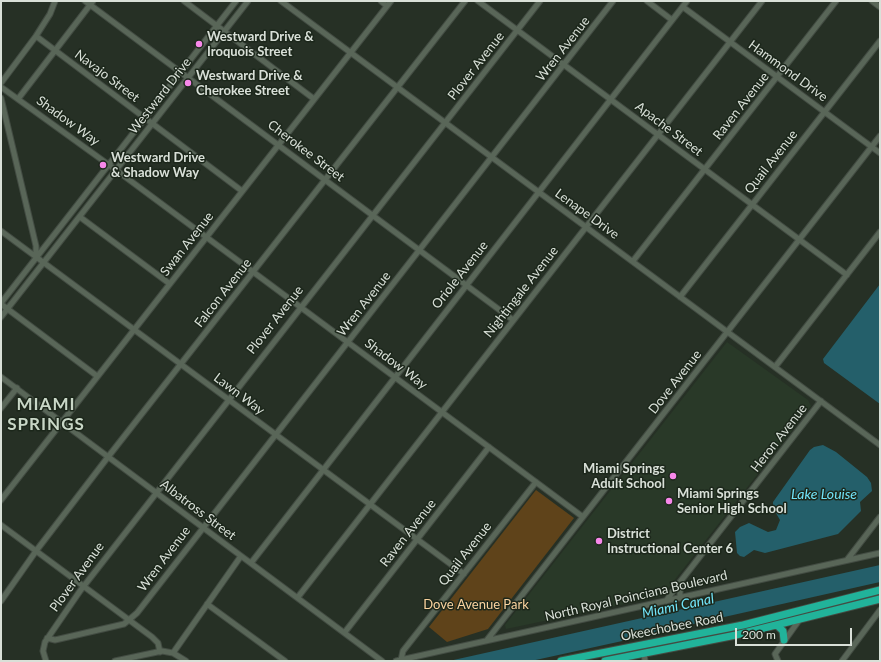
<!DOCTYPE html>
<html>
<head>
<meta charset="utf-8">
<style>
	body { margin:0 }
	#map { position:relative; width:881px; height:662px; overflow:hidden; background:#263025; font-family:Lato,sans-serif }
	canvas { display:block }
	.frame { position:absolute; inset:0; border:2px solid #d9e0d8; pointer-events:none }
	.scale { position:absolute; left:735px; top:628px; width:117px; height:18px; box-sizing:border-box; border:2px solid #d9e0d8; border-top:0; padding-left:5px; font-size:12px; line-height:14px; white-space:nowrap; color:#d9e0d8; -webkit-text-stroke:3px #1c271b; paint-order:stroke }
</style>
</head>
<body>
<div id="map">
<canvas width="881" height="662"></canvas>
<div class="frame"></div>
<div class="scale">200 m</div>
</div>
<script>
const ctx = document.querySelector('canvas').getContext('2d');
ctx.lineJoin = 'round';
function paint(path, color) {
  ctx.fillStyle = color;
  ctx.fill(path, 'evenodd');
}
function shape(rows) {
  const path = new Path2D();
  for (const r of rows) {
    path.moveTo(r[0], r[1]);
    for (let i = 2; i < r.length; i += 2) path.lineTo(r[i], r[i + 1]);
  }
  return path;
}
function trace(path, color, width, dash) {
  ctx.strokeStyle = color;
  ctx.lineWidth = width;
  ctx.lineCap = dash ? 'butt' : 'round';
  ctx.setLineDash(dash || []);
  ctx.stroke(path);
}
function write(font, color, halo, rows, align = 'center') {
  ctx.font = font + ' Lato,sans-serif';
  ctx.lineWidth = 3;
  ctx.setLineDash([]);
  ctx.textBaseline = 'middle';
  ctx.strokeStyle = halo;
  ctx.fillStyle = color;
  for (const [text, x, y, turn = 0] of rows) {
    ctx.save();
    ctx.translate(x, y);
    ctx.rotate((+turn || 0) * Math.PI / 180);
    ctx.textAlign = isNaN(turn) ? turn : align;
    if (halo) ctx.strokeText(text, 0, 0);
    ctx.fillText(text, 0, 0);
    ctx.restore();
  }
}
const built = shape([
	[727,342,808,400,811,406,662,596,506,629,505,625]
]);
const green = shape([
	[536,490,574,518,488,629,447,642,429,627]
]);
const water = shape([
	[880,284,880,404,824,363,823,359],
	[823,445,836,452,867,477,871,483,872,491,860,502,861,511,838,534,765,553,754,550,744,557,740,556,737,553,735,532,740,527,749,523,768,532,776,530,780,520,773,508,773,502,810,450,814,447],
	[880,565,880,582,693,624,677,629,531,661,449,661]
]);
const minor = shape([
	[85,1,513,320],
	[184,1,314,99],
	[281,1,880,445],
	[381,1,387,6],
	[478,1,847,275],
	[647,1,672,20],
	[872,1,880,7],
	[683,7,880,153],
	[36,36,242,191],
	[1,83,36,36,50,14,55,1],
	[1,87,116,170,583,517],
	[1,98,36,246,36,257],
	[18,99,93,1],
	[80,217,170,284],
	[1,231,464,574],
	[633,261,836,1],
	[680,297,880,41],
	[1,303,236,1],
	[1,304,97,376],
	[1,317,248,1],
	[775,367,880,232],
	[1,377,382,661],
	[1,408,17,388],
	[1,500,391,1],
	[1,525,152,637,158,643,160,652],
	[847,560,880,517],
	[251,563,687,1],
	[298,597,762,1],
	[680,598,680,582,821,401],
	[1,601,36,551,108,457,465,1],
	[666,601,679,583],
	[207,604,285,661],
	[345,632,489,447],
	[47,638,55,640,124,624,137,613,613,1],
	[487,640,880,136],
	[173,653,241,556],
	[644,653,645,661],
	[401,660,403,651,536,482],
	[46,661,43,651,45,642,80,591,540,1],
	[115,661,162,651,173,653,186,661],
	[396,661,880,553],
	[778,661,775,654,800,619],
	[842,661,880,610]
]);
const highway = shape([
	[777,625,783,631,784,640],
	[561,661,743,625,880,590],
	[605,661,736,635,880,599]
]);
const markers = [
	[199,44,4,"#f888ea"],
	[188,83,4,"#f888ea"],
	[103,165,4,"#f888ea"],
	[673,476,4,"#f888ea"],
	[669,501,4,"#f888ea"],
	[599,541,4,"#f888ea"]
];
const poiNames = [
	["Westward Drive &",207,37],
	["Iroquois Street",207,52],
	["Westward Drive &",196,76],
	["Cherokee Street",196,91],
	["Westward Drive",111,158],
	["& Shadow Way",111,173],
	["Miami Springs",665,469,"right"],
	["Adult School",665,484,"right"],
	["Miami Springs",677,494],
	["Senior High School",677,509],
	["District",607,534],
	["Instructional Center 6",607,549]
];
const streetNames = [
	["Wren Avenue",563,49,-52],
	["Plover Avenue",476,66,-52],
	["Hammond Drive",788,71,36],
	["Navajo Street",107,76,37],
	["Westward Drive",160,96,-52],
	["Raven Avenue",741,106,-52],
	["Shadow Way",68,121,36],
	["Apache Street",669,129,37],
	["Cherokee Street",306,151,37],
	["Quail Avenue",771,162,-52],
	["Lenape Drive",587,214,36],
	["Swan Avenue",187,244,-52],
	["Oriole Avenue",460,275,-52],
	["Nightingale Avenue",521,292,-52],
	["Falcon Avenue",223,293,-52],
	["Wren Avenue",364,304,-52],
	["Plover Avenue",275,320,-52],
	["Shadow Way",396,364,37],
	["Dove Avenue",675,382,-52],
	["Lawn Way",239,394,37],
	["Heron Avenue",779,438,-52],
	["Albatross Street",198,510,37],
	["Raven Avenue",408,533,-52],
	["Quail Avenue",465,554,-52],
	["Wren Avenue",164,559,-53],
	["Plover Avenue",77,577,-54],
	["North Royal Poinciana Boulevard",636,596,-13],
	["Okeechobee Road",672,627,-11]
];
const parkNames = [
	["Dove Avenue Park",476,605]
];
const waterNames = [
	["Lake Louise",824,494],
	["Miami Canal",678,606,-12]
];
const districtNames = [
	["MIAMI",46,405],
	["SPRINGS",46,425]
];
paint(built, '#293928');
paint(green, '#5f431a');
paint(water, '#245f6a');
trace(minor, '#434c43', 7);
trace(highway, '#434c43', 9);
trace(minor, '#596658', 5);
trace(highway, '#21b39a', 7);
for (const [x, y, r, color] of markers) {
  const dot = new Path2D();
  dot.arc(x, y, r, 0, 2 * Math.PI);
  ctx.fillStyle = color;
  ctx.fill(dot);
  trace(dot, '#1c271b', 1.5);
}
write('bold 13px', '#d9e0d8', '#1c271b', poiNames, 'left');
write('13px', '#d9e0d8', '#1c271b', streetNames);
write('13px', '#fad39f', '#1c271b', parkNames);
write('italic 14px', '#71e3f8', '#1c271b', waterNames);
ctx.letterSpacing = '1px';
write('bold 17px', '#c9d7c7', '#1c271b', districtNames);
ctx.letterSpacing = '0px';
</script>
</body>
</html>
